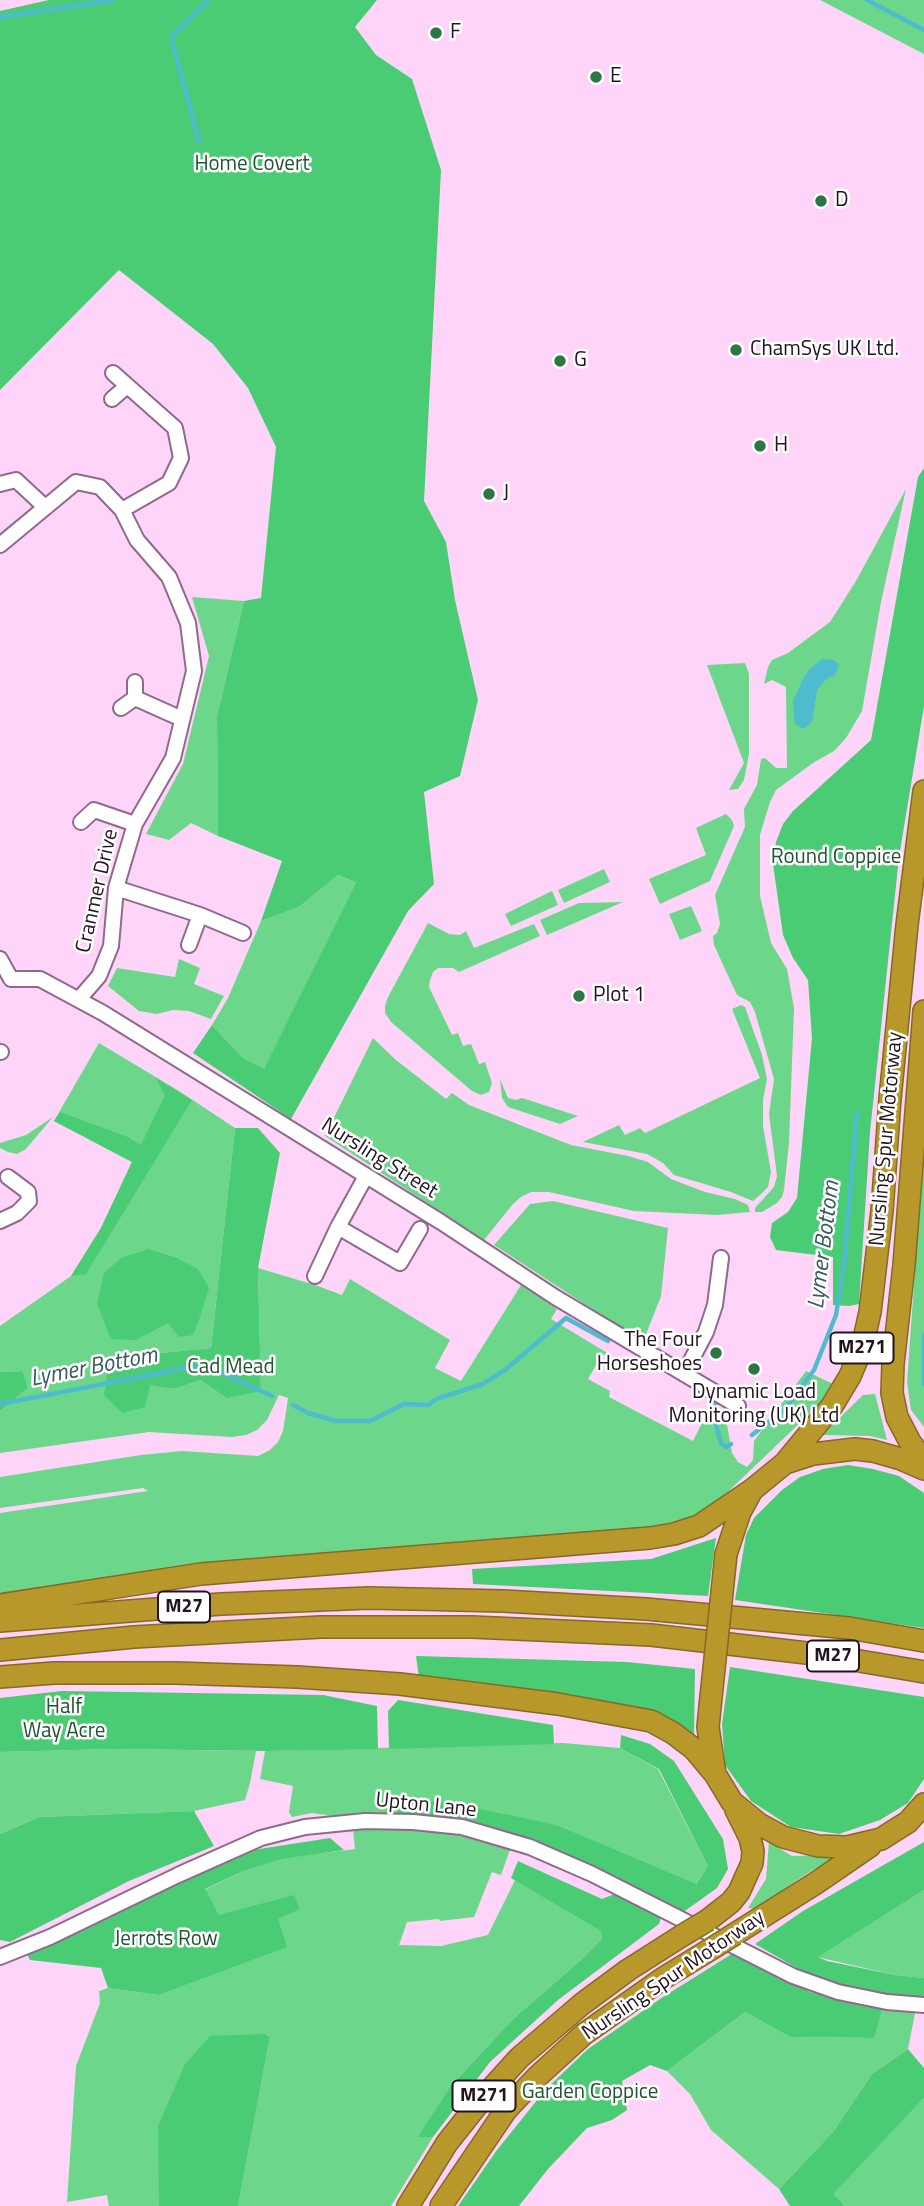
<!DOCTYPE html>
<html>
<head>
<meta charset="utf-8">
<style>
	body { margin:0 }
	canvas { display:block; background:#fed4f8 }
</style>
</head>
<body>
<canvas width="924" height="2206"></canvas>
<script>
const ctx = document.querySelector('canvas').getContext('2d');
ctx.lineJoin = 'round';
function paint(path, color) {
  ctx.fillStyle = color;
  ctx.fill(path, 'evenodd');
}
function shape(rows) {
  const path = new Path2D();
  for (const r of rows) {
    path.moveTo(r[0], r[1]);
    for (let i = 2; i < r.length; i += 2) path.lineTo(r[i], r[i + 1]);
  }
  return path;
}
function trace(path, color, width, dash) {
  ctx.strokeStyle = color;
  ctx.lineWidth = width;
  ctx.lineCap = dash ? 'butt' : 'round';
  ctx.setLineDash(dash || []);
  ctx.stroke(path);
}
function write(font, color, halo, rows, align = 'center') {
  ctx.font = font + ' "Titillium Web",sans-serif';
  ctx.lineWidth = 5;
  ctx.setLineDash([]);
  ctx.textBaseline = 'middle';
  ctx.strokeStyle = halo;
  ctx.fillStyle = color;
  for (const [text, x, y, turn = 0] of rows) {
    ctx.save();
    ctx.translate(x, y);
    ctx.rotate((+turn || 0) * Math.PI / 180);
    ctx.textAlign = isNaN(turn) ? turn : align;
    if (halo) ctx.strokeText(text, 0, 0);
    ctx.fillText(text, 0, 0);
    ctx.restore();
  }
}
const green = shape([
	[820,0,924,0,924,54],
	[906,489,881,602,862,711,846,738,834,751,813,763,776,790,770,802,760,835,760,896,771,943,787,969,794,1008,789,1143,784,1190,782,1197,777,1203,762,1212,755,1212,755,1208,774,1187,777,1176,769,1114,774,1079,755,1012,750,1002,737,995,714,945,713,936,717,933,720,924,715,895,745,827,744,809,757,785,761,759,765,758,776,768,787,768,786,687,772,680,764,684,768,667,772,660,788,653,830,622,856,581],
	[192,597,244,601,217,716,218,836,191,823,169,840,146,834,183,764,209,656],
	[745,663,749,674,749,754,744,780,738,789,729,790,744,763,707,665],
	[726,814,732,820,734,826,710,881,660,904,649,879,706,855,696,828],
	[604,869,610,882,564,903,558,890],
	[338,875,356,882,264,1070,243,1058,212,1025,228,998,261,921,299,907],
	[552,891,558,905,511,926,505,914],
	[623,902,547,935,540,920,579,903],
	[691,906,702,931,680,940,669,914],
	[428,923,449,934,460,935,466,931,474,948,534,924,540,936,459,972,453,968,438,968,433,972,430,980,429,987,452,1035,458,1033,463,1046,471,1044,479,1064,485,1062,492,1083,489,1092,481,1095,472,1091,391,1022,385,1013,385,1006,388,997],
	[179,959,200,968,194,984,224,996,211,1019,189,1011,173,1010,157,1014,139,1011,108,986,117,968,175,977],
	[741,1005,745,1007,762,1055,767,1079,763,1100,763,1126,771,1172,768,1187,761,1194,753,1201,731,1192,674,1175,663,1163,647,1154,583,1142,619,1125,625,1135,640,1128,645,1133,760,1078,732,1009],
	[373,1038,396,1060,446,1099,452,1093,469,1105,571,1145,628,1156,648,1162,671,1179,705,1192,735,1199,748,1205,750,1212,717,1215,634,1211,549,1192,531,1192,521,1197,513,1204,484,1240,325,1136],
	[99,1043,179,1091,235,1128,211,1348,110,1358,149,1384,174,1389,201,1380,261,1391,258,1268,315,1285,342,1295,350,1279,450,1340,435,1368,461,1381,521,1285,557,1309,551,1319,609,1354,602,1355,588,1379,610,1391,609,1397,693,1441,710,1407,726,1419,732,1453,738,1462,747,1467,753,1460,754,1441,806,1371,833,1384,824,1398,804,1419,712,1507,697,1516,671,1526,0,1596,0,1513,148,1491,143,1488,0,1508,0,1477,141,1455,182,1451,258,1456,270,1450,278,1442,283,1431,288,1398,279,1395,267,1420,257,1430,246,1435,232,1437,149,1432,0,1453,0,1411,28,1388,23,1371,0,1372,0,1326,71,1276,101,1228,132,1162,54,1121],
	[500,1079,508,1098,516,1100,522,1098,578,1116,560,1124,508,1107,502,1098],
	[53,1117,26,1149,17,1154,8,1152,0,1148,0,1143,26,1135],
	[924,1146,924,1427,911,1410,907,1382],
	[553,1201,668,1228,661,1296,643,1342,494,1245,530,1204],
	[875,1394,887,1440,870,1436,822,1435,863,1395],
	[563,1743,620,1748,658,1769,708,1866,695,1885,557,1825,388,1798,398,1814,340,1817,312,1813,292,1817,289,1812,293,1786,260,1779,265,1751],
	[113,1749,256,1751,250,1783,245,1800,194,1811,39,1817,0,1834,0,1752],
	[393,1827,455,1833,495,1841,511,1847,501,1875,492,1872,474,1917,440,1921,439,1919,407,1922,399,1945,441,1946,488,1935,515,1880,602,1931,602,1939,582,1959,512,2020,450,2087,419,2137,433,2137,391,2206,238,2206,270,2037,265,2034,160,2173,159,2206,109,2206,107,2195,67,2202,76,2066,100,2003,99,1991,108,1988,158,1995,219,1915,204,1890,241,1872,282,1858,355,1849,353,1828],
	[769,1842,792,1856,838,1855,803,1876,755,1909,748,1908,766,1879],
	[924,1890,924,1978,895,1975,817,1957],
	[883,2007,915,2013,908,2049,872,2074,833,2132,779,2189,711,2130,690,2094,667,2071,745,2012,790,2037,873,2038],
	[924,2098,924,2206,845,2206,832,2194]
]);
const forest = shape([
	[49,0,377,0,355,27,376,55,412,79,441,170,424,501,446,542,455,600,478,700,460,776,424,792,434,884,408,911,291,1119,193,1053,212,1025,243,1058,264,1069,356,882,338,875,299,907,261,921,282,861,218,836,217,716,244,601,261,598,276,447,248,388,213,344,119,270,0,390,0,11],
	[924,468,924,706,899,857,870,1132,859,1304,849,1306,833,1305,833,1257,776,1250,770,1237,772,1223,788,1212,797,1198,812,1038,808,980,793,958,783,935,773,864,776,842,783,824,793,811,871,740,918,477],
	[156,1078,192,1100,86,1274,71,1276,101,1228,132,1162,54,1121,60,1112,128,1137,141,1145,165,1095],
	[235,1128,258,1128,280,1153,258,1268,261,1391,227,1398,201,1380,174,1389,150,1385,145,1407,122,1413,104,1395,110,1358,211,1348],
	[148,1249,177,1258,198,1269,209,1288,199,1320,193,1335,179,1337,168,1323,136,1340,111,1339,97,1304,104,1273,121,1258],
	[23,1371,28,1388,0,1411,0,1372],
	[848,1465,873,1469,899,1476,924,1493,924,1628,735,1600,746,1535,754,1518,782,1490,800,1477,823,1469],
	[716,1538,708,1596,473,1584,472,1569,651,1559],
	[416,1656,627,1662,695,1669,694,1738,419,1678],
	[730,1667,924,1697,924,1779,908,1803,880,1820,839,1834,791,1827,751,1801,725,1765,722,1724],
	[62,1691,323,1695,377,1706,378,1749,265,1751,113,1749,0,1752,0,1698],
	[398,1700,553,1725,554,1744,389,1749,388,1711],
	[621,1735,650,1744,674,1761,723,1839,728,1869,717,1888,682,1913,534,1840,467,1819,398,1814,387,1797,451,1803,557,1825,696,1884,708,1866,659,1769,620,1748],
	[194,1811,214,1846,129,1881,10,1942,0,1940,0,1834,39,1817],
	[330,1838,344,1850,281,1859,241,1872,205,1889,219,1915,294,1895,300,1909,278,1919,287,1947,158,1995,108,1988,101,1968,30,1960,26,1952,121,1907,253,1850],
	[924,1842,924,1890,818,1957,827,1961,895,1975,924,1978,924,1997,895,1996,832,1983,804,1972,755,1944,803,1911],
	[518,1861,602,1899,617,1893,662,1914,659,1924,558,2000,490,2062,433,2137,418,2137,450,2087,512,2020,582,1959,602,1939,601,1931,511,1878],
	[735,1952,810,1992,883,2007,874,2038,790,2037,745,2012,667,2071,650,2065,622,2081,627,2110,612,2120,587,2128,548,2169,519,2206,458,2206,497,2150,546,2089,588,2049,663,1997],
	[265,2034,270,2037,238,2206,159,2206,158,2126,185,2064,210,2036],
	[908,2049,924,2068,924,2098,833,2194,845,2206,790,2206,779,2189,833,2132,872,2074]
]);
const water = shape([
	[822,659,834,660,839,666,835,675,825,680,817,690,812,722,803,729,795,724,793,701,804,677,810,669]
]);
const stream = shape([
	[867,0,924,30],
	[0,17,114,0],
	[199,141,171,37,208,0],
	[924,1335,924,1384],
	[701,1391,716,1404,716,1425,721,1443,726,1447,731,1444],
	[0,1404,191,1367,215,1370,272,1396],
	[293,1405,308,1413,336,1421,370,1421,404,1404,428,1405,436,1399,483,1384,505,1370,566,1318,608,1341],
	[752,1435,785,1409,814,1370,836,1315,844,1264,857,1113]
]);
const minor = shape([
	[113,373,175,428,181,458,169,483,122,510],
	[112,399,127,386],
	[0,484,16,480,45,507],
	[0,545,76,482,100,487,122,510,137,540,169,577,188,623,194,671,173,758,135,824,116,888,111,946,99,976,79,999],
	[135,682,135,698,182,719],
	[121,708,135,698],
	[81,822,94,810,135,824],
	[116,888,200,915,189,945],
	[200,915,243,933],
	[0,959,11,979],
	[11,979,40,979,103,1013,441,1222,555,1297,738,1406],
	[0,1052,1,1052],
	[366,1176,338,1227,400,1263,420,1229],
	[0,1221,17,1213,29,1201,28,1192,8,1177],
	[315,1276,338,1227],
	[684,1374,706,1332,715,1305,721,1258],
	[0,1957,50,1937,178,1875,261,1838,305,1827,365,1821,413,1822,462,1827,530,1847,592,1874,793,1976,838,1992,887,2002,924,2005]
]);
const highway = shape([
	[924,1011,904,1265,893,1364,892,1393,897,1417,910,1442,924,1461],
	[785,1463,832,1406,850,1376,862,1348,870,1312,882,1211,890,1099,907,925,924,791],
	[726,1554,740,1512,752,1490,785,1463,813,1454,855,1449,873,1451,901,1459,924,1469],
	[0,1605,201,1574,650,1538,674,1534,699,1526,752,1490],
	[0,1621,221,1604,369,1598,503,1601,646,1609,849,1628,924,1641],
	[0,1650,134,1637,321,1627,472,1627,651,1635,824,1655,924,1672],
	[0,1677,54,1673,175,1673,297,1677,400,1684,558,1704,651,1721,673,1733,694,1749,715,1774],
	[710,1707,708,1727,715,1774,732,1802,759,1824,783,1837,818,1846,847,1847,881,1839,908,1822,924,1804],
	[708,1920,731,1902,739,1892,752,1863,753,1851,750,1838,736,1810],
	[735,1934,816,1883,870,1846],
	[408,2206,447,2143,482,2099,519,2058,582,2004,628,1970,683,1935],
	[441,2206,506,2110,538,2076,584,2034,662,1979,711,1949]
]);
const highwayBridge = shape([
	[710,1707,726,1554],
	[683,1935,708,1920],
	[711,1949,735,1934]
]);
const markers = [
	[436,33,7,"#2d7644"],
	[596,77,7,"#2d7644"],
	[821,201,7,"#2d7644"],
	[736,350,7,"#2d7644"],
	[560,361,7,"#2d7644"],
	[760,446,7,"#2d7644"],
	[489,494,7,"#2d7644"],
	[579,996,7,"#2d7644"],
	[716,1353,7,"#2d7644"],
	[754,1369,7,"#2d7644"]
];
const shields = [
	[862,1348,63],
	[184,1607,52],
	[833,1656,52],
	[484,2096,63]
];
const shieldNames = [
	["M271",862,1348],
	["M27",184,1607],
	["M27",833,1656],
	["M271",484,2096]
];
const poiNames = [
	["F",450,33],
	["E",610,77],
	["D",835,201],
	["ChamSys UK Ltd.",750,350],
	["G",574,361],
	["H",774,446],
	["J",503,494],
	["Plot 1",593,996],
	["The Four",702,1341,"right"],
	["Horseshoes",702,1365,"right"],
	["Dynamic Load",754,1393,"center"],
	["Monitoring (UK) Ltd",754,1417,"center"]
];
const parkNames = [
	["Home Covert",252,165],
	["Round Coppice",836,858],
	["Cad Mead",231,1368],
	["Half",64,1708],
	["Way Acre",64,1732],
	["Jerrots Row",166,1940],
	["Garden Coppice",590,2093]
];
const streetNames = [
	["Cranmer Drive",98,891,-77],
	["Nursling Spur Motorway",887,1139,-85],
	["Nursling Street",379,1159,32],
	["Upton Lane",426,1806,6],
	["Nursling Spur Motorway",674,1976,-34]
];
const waterNames = [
	["Lymer Bottom",825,1245,-83],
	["Lymer Bottom",94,1368,-11]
];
paint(green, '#6cd78a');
paint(forest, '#4acc75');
paint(water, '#4fbbce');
trace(stream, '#4fbbce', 4.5);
trace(minor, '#8f6a8a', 18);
trace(highway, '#846927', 24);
trace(minor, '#fff', 14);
trace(highway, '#b9982b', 21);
trace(highwayBridge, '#846927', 24, []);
trace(highwayBridge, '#b9982b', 21);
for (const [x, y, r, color] of markers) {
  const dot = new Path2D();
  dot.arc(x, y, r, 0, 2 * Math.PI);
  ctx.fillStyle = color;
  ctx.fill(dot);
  trace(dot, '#fff', 2.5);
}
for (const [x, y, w] of shields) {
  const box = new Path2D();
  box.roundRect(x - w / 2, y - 15.5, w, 31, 5);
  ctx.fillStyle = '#fff';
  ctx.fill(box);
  trace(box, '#221320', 2);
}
write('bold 19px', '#221320', null, shieldNames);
write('21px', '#221320', '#fff', poiNames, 'left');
write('21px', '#215330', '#fff', parkNames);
write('21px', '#221320', '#fff', streetNames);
write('italic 23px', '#38595f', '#fff', waterNames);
</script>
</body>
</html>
